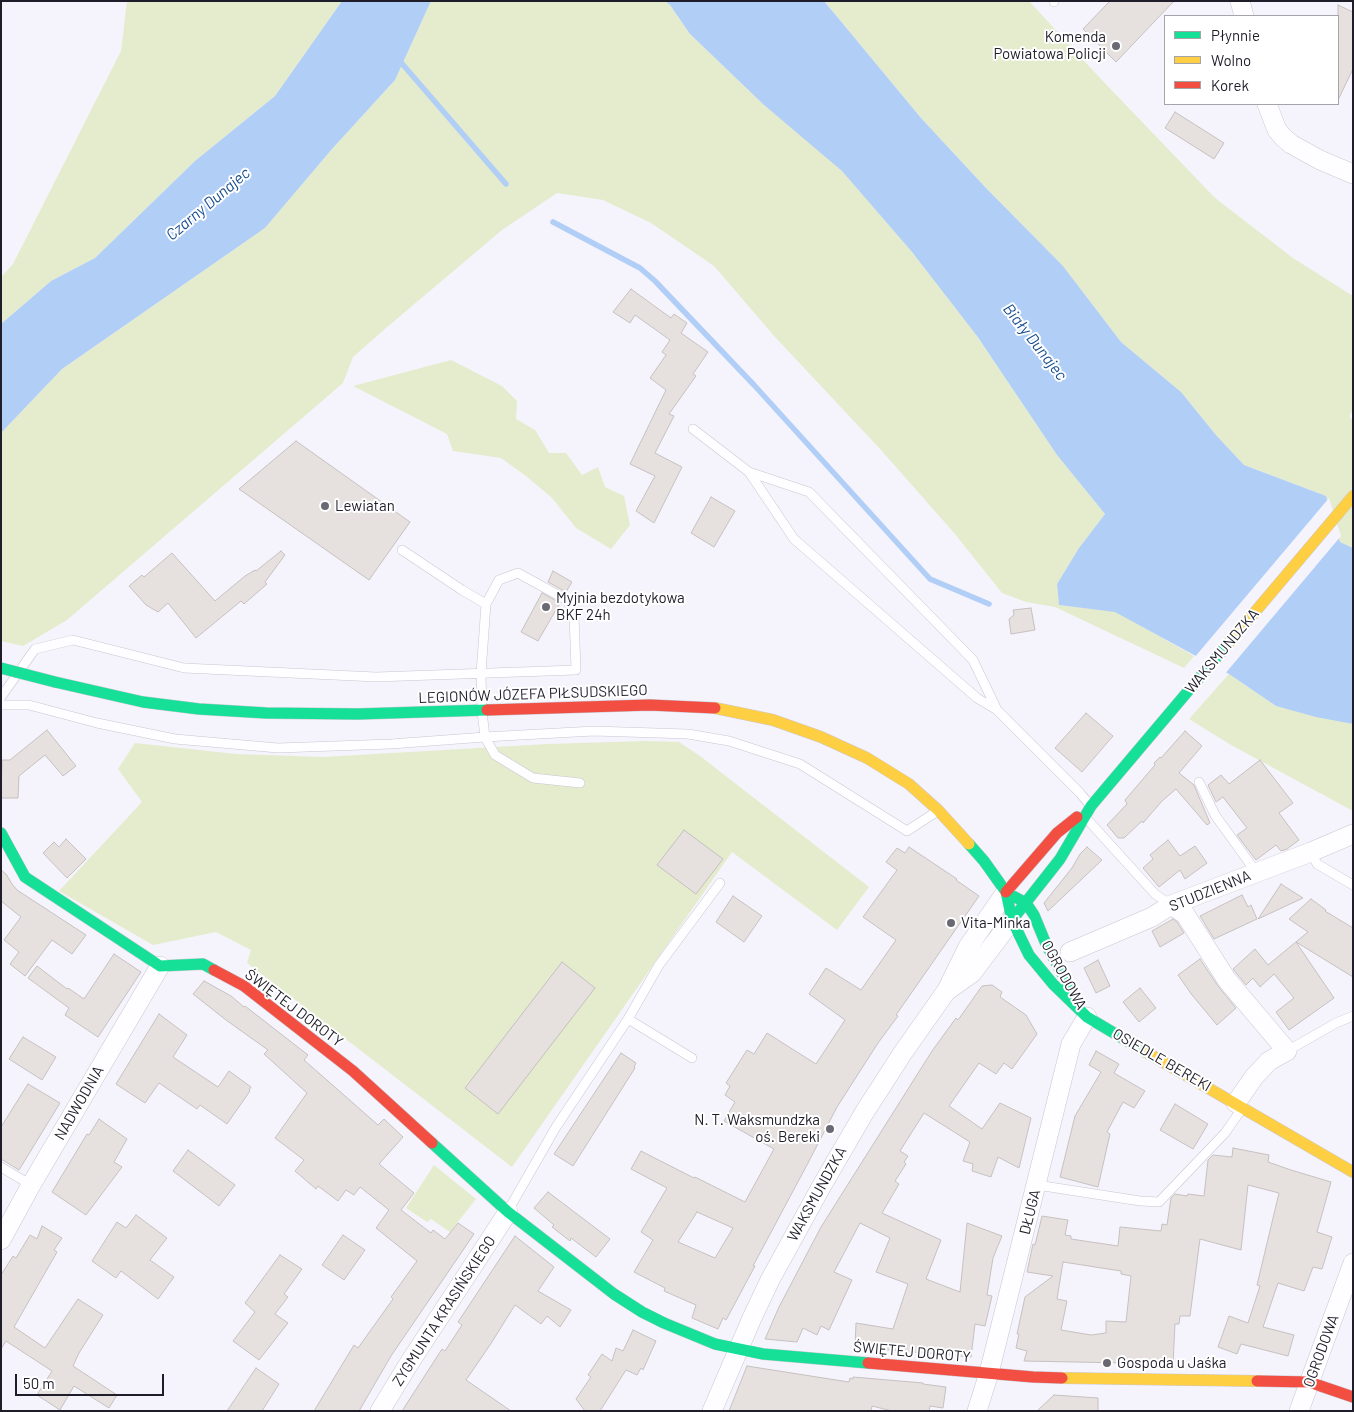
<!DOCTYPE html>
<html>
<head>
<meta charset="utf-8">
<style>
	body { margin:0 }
	#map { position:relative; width:1354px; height:1412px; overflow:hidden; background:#f5f4fc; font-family:Barlow,sans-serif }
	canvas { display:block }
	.frame { position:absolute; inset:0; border:2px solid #1f1d29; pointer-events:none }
	.legend { position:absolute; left:1164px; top:15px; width:175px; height:90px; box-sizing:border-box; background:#fff; border:1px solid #a5a5a9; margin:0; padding:6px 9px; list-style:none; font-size:15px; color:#1f1d29 }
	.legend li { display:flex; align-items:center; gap:10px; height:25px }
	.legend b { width:25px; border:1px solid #a5a5a9 }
	.scale { position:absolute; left:15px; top:1374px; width:149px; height:22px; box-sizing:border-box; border:2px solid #1f1d29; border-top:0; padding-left:6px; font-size:15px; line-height:18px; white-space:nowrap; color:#1f1d29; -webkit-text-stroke:4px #fff; paint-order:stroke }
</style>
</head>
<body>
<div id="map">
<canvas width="1354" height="1412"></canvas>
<div class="frame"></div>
<ul class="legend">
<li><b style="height:6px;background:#16e098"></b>Płynnie</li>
<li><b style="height:6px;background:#ffcf43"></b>Wolno</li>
<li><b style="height:6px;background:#f24e42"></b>Korek</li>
</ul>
<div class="scale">50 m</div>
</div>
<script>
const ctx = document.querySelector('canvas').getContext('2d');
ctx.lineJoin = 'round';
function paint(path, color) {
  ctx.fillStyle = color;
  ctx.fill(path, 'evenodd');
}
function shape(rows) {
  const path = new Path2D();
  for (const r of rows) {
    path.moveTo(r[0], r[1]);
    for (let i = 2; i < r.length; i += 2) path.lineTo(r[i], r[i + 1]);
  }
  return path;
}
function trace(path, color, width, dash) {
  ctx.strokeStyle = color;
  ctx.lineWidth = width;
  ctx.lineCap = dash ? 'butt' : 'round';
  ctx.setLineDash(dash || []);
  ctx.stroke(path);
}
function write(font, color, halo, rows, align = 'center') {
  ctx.font = font + ' Barlow,sans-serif';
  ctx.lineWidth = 4;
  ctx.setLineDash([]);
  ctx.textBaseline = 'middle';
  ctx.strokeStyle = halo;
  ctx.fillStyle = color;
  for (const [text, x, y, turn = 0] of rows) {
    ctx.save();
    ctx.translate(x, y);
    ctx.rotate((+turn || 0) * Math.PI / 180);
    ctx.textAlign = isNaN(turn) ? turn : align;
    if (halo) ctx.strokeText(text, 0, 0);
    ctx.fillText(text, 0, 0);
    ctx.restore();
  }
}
const green = shape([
	[127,1,342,1,275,96,195,161,95,258,51,281,1,324,1,277,13,264,121,51],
	[431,1,665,1,670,5,690,34,764,105,839,167,912,252,974,332,1057,455,1105,514,1079,548,1057,584,1059,605,1115,611,1194,656,1184,668,1055,607,1026,602,1002,593,955,534,881,450,775,337,714,266,651,223,603,200,557,193,502,230,386,328,353,357,343,383,67,620,23,646,1,641,1,433,62,369,265,228,332,149,395,80],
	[824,1,1029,1,1099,77,1215,198,1293,258,1353,296,1353,410,1349,416,1353,421,1353,548,1340,542,1326,496,1244,465,1216,435,1181,392,1121,342,1063,266,985,187,921,118],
	[451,360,502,386,517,401,516,419,535,430,549,453,566,453,582,475,598,467,605,487,624,496,630,525,611,549,576,528,552,498,526,476,501,458,453,451,447,434,353,386],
	[1229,674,1276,706,1353,724,1353,811,1231,745,1189,719],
	[647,741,679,742,700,756,869,887,837,930,732,852,512,1167,247,963,251,950,216,932,153,945,59,891,142,802,118,769,135,743,236,754,323,757,547,744],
	[434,1165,476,1199,450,1232,431,1219,427,1222,406,1208]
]);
const water = shape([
	[342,1,431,1,395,80,332,149,265,228,62,369,1,433,1,324,51,281,95,258,195,161,275,96],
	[665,1,824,1,921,118,985,187,1063,266,1121,342,1181,392,1216,435,1244,465,1326,496,1340,542,1353,548,1353,724,1316,717,1276,706,1229,674,1115,612,1059,605,1057,584,1079,548,1105,514,1057,455,977,336,912,252,842,171,764,105,690,34,670,5]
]);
const pier = shape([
	[1329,498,1341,536,1224,675,1194,658]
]);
const stream = shape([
	[398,59,506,184],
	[553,222,640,268,655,281,754,385,930,579,989,604]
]);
const building = shape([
	[1110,1,1174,1,1116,62,1083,29,1110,1],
	[1338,5,1353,12,1353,69,1338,100,1338,5],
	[1175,112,1224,143,1214,159,1165,128,1175,112],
	[631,289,671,318,674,314,687,323,681,333,708,352,693,374,696,376,669,414,674,416,655,453,682,467,654,523,636,511,655,476,630,464,666,390,650,378,666,355,662,352,670,340,635,315,630,323,613,312,631,289],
	[296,441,410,522,369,580,239,489,296,441],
	[711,497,735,511,714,547,691,533,711,497],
	[281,551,285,555,265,582,267,584,244,604,241,601,196,638,168,603,158,612,146,605,129,586,142,575,144,577,172,553,215,601,245,576,255,570,256,571,281,551],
	[553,571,572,582,566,592,548,582,553,571],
	[542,593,560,603,538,641,521,632,542,593],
	[1031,608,1035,630,1011,634,1009,619,1014,615,1013,610,1031,608],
	[1086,713,1113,736,1082,772,1055,748,1086,713],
	[47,730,76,766,63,776,45,755,19,776,18,798,1,798,2,760,10,760,47,730],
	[1185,731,1202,746,1179,773,1194,785,1210,823,1207,825,1176,789,1162,801,1143,823,1142,821,1124,838,1118,838,1107,825,1127,804,1125,800,1155,765,1154,763,1160,757,1161,758,1185,731],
	[1260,760,1293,803,1279,813,1299,840,1287,849,1281,851,1276,845,1256,860,1237,835,1247,828,1223,797,1216,802,1208,785,1221,775,1229,784,1260,760],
	[684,830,723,859,696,894,657,865,684,830],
	[66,839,86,859,67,878,43,853,54,842,59,847,66,839],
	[1168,840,1180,856,1195,846,1207,863,1185,879,1180,870,1159,887,1143,868,1153,859,1150,855,1168,840],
	[909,847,957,879,956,880,979,896,896,1015,898,1016,878,1043,837,1107,808,1163,753,1266,755,1266,726,1320,723,1318,718,1329,692,1318,696,1305,664,1291,665,1288,634,1272,653,1240,641,1232,667,1188,631,1169,641,1151,694,1178,695,1177,745,1202,774,1149,724,1121,735,1102,725,1095,730,1086,726,1083,747,1050,754,1054,767,1033,816,1064,845,1020,809,994,826,968,861,990,896,940,863,917,897,870,886,862,897,848,905,853,909,847],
	[697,1212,733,1228,715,1258,678,1242,697,1212],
	[1087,847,1102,860,1048,911,1044,903,1072,868,1080,854,1087,847],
	[1,870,6,874,12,884,17,890,86,935,72,954,52,940,25,976,10,964,19,952,4,940,21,917,1,901,1,870],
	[1281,884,1303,898,1258,919,1281,884],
	[1242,895,1248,907,1251,905,1257,919,1214,939,1200,916,1242,895],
	[733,896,762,916,744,942,716,922,733,896],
	[1311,899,1326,910,1325,911,1353,928,1353,977,1296,942,1334,998,1289,1030,1276,1012,1294,998,1274,974,1260,987,1253,978,1246,985,1233,969,1255,949,1268,965,1308,932,1289,919,1311,899],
	[1173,919,1177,922,1184,933,1160,947,1152,931,1173,919],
	[114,954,141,972,98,1037,65,1015,69,1008,28,978,37,966,67,989,68,988,84,999,114,954],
	[1200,959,1218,986,1236,1008,1217,1025,1192,995,1178,975,1200,959],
	[1098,960,1110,986,1096,993,1084,968,1098,960],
	[562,962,595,988,498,1114,465,1088,562,962],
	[204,981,231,996,244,1007,245,1006,308,1055,304,1060,378,1125,384,1119,403,1137,379,1164,414,1193,401,1210,431,1233,433,1230,445,1239,458,1223,474,1234,391,1356,359,1411,314,1411,354,1345,358,1348,393,1299,391,1297,417,1261,376,1228,389,1210,360,1187,354,1195,346,1190,338,1201,318,1186,316,1189,295,1171,304,1160,275,1138,307,1093,264,1054,268,1050,226,1020,193,994,204,981],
	[992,985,1002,992,1000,997,1026,1015,1037,1034,1012,1069,1004,1063,996,1074,979,1063,949,1106,982,1129,1000,1103,1031,1118,1019,1168,998,1157,991,1177,972,1171,973,1164,963,1161,970,1142,924,1113,900,1151,908,1156,904,1162,906,1164,895,1181,899,1184,882,1213,941,1240,926,1279,960,1292,967,1223,1002,1236,993,1258,987,1295,992,1296,985,1326,975,1324,971,1357,855,1347,856,1323,893,1329,908,1284,876,1272,890,1238,860,1223,834,1272,852,1280,829,1330,821,1326,817,1335,803,1328,797,1342,765,1339,779,1307,821,1227,932,1051,956,1018,958,1020,982,986,992,985],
	[1140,988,1156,1008,1139,1022,1123,1002,1140,988],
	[159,1014,187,1035,173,1057,218,1087,229,1071,251,1087,249,1090,250,1091,227,1124,200,1105,197,1109,159,1083,145,1103,116,1084,159,1014],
	[23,1037,56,1057,42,1080,9,1059,23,1037],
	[1096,1051,1119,1064,1114,1073,1145,1091,1134,1108,1123,1102,1107,1132,1110,1134,1098,1187,1060,1177,1075,1116,1101,1072,1089,1065,1096,1051],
	[621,1053,636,1063,634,1067,635,1068,573,1166,554,1154,621,1053],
	[28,1084,60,1103,19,1170,1,1159,1,1127,28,1084],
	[1175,1104,1208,1124,1193,1149,1160,1130,1175,1104],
	[99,1119,127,1139,114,1162,122,1167,86,1215,52,1192,87,1134,89,1135,99,1119],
	[1233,1148,1269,1155,1268,1162,1291,1170,1331,1182,1317,1232,1332,1237,1322,1269,1313,1267,1304,1291,1278,1283,1263,1327,1294,1335,1288,1356,1241,1344,1237,1354,1218,1347,1229,1316,1248,1323,1260,1286,1257,1285,1279,1193,1248,1185,1241,1250,1200,1239,1190,1316,1180,1316,1179,1324,1175,1324,1173,1364,1024,1361,1027,1351,1016,1348,1019,1334,1017,1334,1025,1297,1053,1276,1027,1272,1033,1244,1035,1245,1042,1216,1068,1220,1065,1235,1071,1236,1071,1239,1118,1246,1120,1227,1161,1231,1162,1224,1167,1225,1171,1198,1175,1194,1187,1196,1188,1194,1204,1196,1208,1160,1213,1155,1232,1157,1233,1148],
	[1063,1262,1121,1271,1121,1274,1131,1276,1126,1322,1106,1321,1106,1333,1091,1335,1061,1330,1067,1301,1057,1299,1063,1262],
	[188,1150,235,1185,219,1206,173,1171,188,1150],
	[548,1192,610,1239,596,1257,571,1238,570,1241,552,1227,554,1225,534,1208,548,1192],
	[136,1215,167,1238,150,1260,174,1277,158,1299,121,1271,116,1278,92,1261,117,1222,126,1228,136,1215],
	[42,1226,62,1238,54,1250,57,1252,14,1327,45,1348,78,1299,103,1315,79,1353,73,1366,117,1395,109,1408,74,1386,60,1410,37,1395,52,1371,6,1341,1,1349,1,1275,13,1256,16,1258,30,1235,37,1239,42,1226],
	[343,1235,365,1250,344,1280,322,1265,343,1235],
	[515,1236,554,1267,538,1291,571,1310,560,1327,547,1316,541,1324,515,1305,490,1345,466,1380,511,1411,402,1411,442,1349,445,1351,462,1325,458,1322,515,1236],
	[280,1255,302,1269,284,1294,288,1297,275,1314,288,1323,259,1360,233,1341,255,1312,245,1303,280,1255],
	[633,1330,656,1341,643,1370,641,1368,637,1375,626,1370,600,1411,585,1411,576,1399,591,1377,588,1375,602,1354,612,1361,616,1348,623,1351,633,1330],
	[747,1366,849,1382,850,1378,853,1379,853,1377,923,1383,923,1384,946,1387,943,1408,930,1406,929,1411,892,1411,872,1406,871,1411,729,1411,747,1366],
	[256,1368,279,1384,262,1411,227,1411,256,1368],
	[1054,1395,1098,1398,1098,1411,1037,1411,1054,1395]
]);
const lane = shape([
	[1054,2,1054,1],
	[693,429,749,472,809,492,973,660,997,710,1080,793,1089,804],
	[749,472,794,539,977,698,997,710],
	[402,550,462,590,486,604,481,673,482,711,485,737,495,755,533,778,580,783],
	[1,697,35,649,73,640,184,668,376,677,576,670,574,615,567,600,518,573,499,580,486,604],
	[1,705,29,705,97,723,175,739,278,748,391,744,485,737,594,731,688,734,729,741,800,764,907,831,936,812],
	[1199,782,1215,815,1256,872],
	[1087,819,1155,894,1171,905],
	[1311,852,1317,864,1353,885],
	[628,1019,692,1058],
	[1287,1051,1336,1023,1353,1016],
	[1,1167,31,1185],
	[1037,1185,1140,1201,1159,1202,1225,1133,1241,1110],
	[509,1209,556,1127,628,1019,659,965,720,883]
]);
const street = shape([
	[1240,1,1244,16],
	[1267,104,1277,130,1283,137,1291,144,1320,160,1353,174],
	[1171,905,1185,914,1227,980,1287,1051,1269,1061,1254,1077,1236,1103],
	[1070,952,1152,917,1171,905,1311,852,1353,834],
	[948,990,972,973,1012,920],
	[1,1240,31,1185,160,966],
	[380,1411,408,1365,508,1212],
	[712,1411,752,1318,770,1280,821,1187,864,1113,902,1054,947,990,968,947,1006,892],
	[977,1411,989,1373,1071,1044,1087,1017],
	[1299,1411,1353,1263]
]);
const fast = shape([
	[55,682,143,702,199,709,266,713,358,714,487,710],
	[1,833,25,877,160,966,203,964,214,970],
	[969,844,984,861,1006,892,1012,920,1029,955,1053,984,1087,1017,1146,1052],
	[1013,896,1026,903,1034,915,1046,944,1069,986],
	[1012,920,1060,859,1091,806,1227,645],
	[432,1143,508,1212,614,1294,642,1312,664,1323,715,1344,763,1354,868,1363]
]);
const slow = shape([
	[1227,645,1353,496],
	[715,708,773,720,821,737,867,758,909,784,938,810,969,844],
	[1146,1052,1353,1172],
	[1062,1378,1257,1381]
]);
const jam = shape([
	[487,710,650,705,715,708],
	[1006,892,1057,833,1077,817],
	[214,970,244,986,353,1071,432,1143],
	[868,1363,1033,1377,1062,1378],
	[1257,1381,1309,1382,1353,1397]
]);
const fastBridge = shape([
	[1,668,55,682]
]);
const markers = [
	[1116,46,5,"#6a6873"],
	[325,506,5,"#6a6873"],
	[546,607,5,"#6a6873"],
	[951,923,5,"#6a6873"],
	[830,1129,5,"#6a6873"],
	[1107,1363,5,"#6a6873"]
];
const poiNames = [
	["Komenda",1106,37,"right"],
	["Powiatowa Policji",1106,54,"right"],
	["Lewiatan",335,506],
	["Myjnia bezdotykowa",556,598],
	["BKF 24h",556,615],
	["Vita-Minka",961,923],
	["N. T. Waksmundzka",820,1120,"right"],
	["oś. Bereki",820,1137,"right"],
	["Gospoda u Jaśka",1117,1363]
];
const streetNames = [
	["WAKSMUNDZKA",1222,651,-50],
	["LEGIONÓW JÓZEFA PIŁSUDSKIEGO",533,694,-2],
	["STUDZIENNA",1210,891,-22],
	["OGRODOWA",1064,975,61],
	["ŚWIĘTEJ DOROTY",294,1008,37],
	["OSIEDLE BEREKI",1162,1060,30],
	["NADWODNIA",79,1103,-60],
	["WAKSMUNDZKA",817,1194,-61],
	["DŁUGA",1030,1212,-76],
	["ZYGMUNTA KRASIŃSKIEGO",444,1311,-57],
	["OGRODOWA",1321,1351,-70],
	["ŚWIĘTEJ DOROTY",912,1352,5]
];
const waterNames = [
	["Czarny Dunajec",208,204,-40],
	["Biały Dunajec",1035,342,52]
];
paint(green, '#e4eccd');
paint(water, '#b1cef7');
paint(pier, '#f5f4fc');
trace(stream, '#b1cef7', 5.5);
paint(building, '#e6e0df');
trace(building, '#c6c0c0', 1);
trace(lane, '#c8c7d1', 10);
trace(street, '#c8c7d1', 20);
trace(fast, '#c8c7d1', 12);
trace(slow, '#c8c7d1', 12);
trace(jam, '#c8c7d1', 12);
trace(lane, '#fefdff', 9);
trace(street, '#fefdff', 19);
trace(fast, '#16e098', 11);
trace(slow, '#ffcf43', 11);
trace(jam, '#f24e42', 11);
trace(fastBridge, '#c8c7d1', 12, []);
trace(fastBridge, '#16e098', 11);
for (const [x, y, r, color] of markers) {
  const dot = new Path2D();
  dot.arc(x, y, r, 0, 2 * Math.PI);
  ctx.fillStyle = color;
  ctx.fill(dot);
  trace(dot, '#fff', 2);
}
write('15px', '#1f1d29', '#fff', poiNames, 'left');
write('15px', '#1f1d29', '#fff', streetNames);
write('italic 16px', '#174d8e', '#fff', waterNames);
</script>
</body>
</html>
